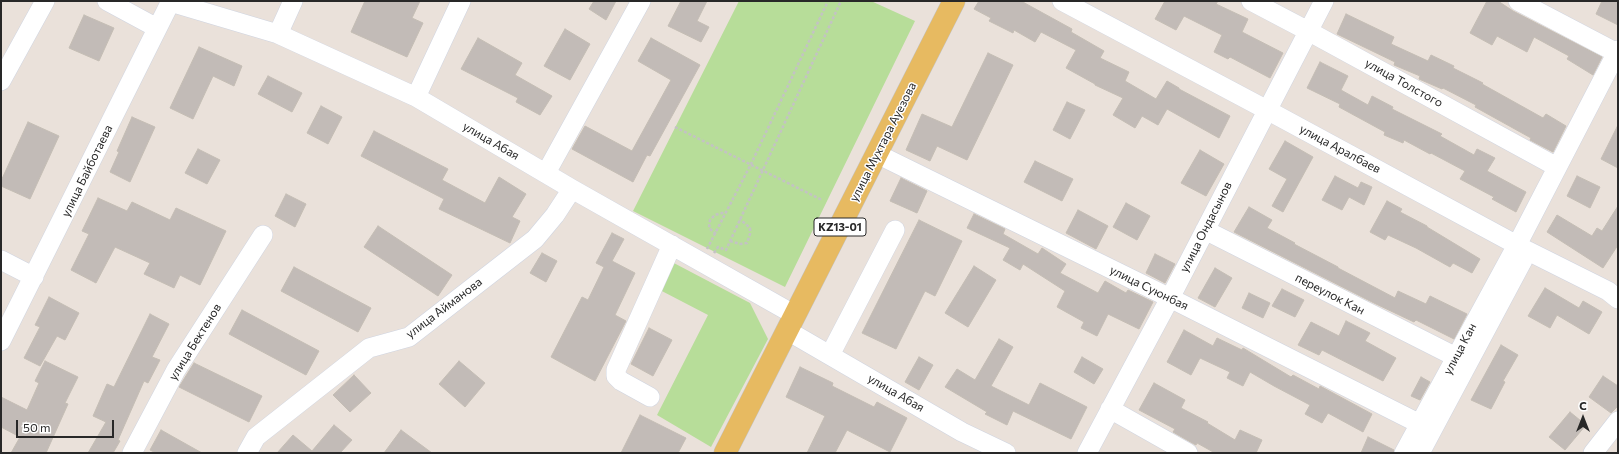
<!DOCTYPE html>
<html>
<head>
<meta charset="utf-8">
<style>
	body { margin:0 }
	#map { position:relative; width:1619px; height:454px; overflow:hidden; background:#eae1da; font-family:Commissioner,sans-serif }
	canvas { display:block }
	.frame { position:absolute; inset:0; border:2px solid #282828; pointer-events:none }
	.north { position:absolute; left:1563px; top:398px; width:40px; height:40px; -webkit-text-stroke:3px #fff; paint-order:stroke; rotate:0deg; font-size:11px; font-weight:700; line-height:16px; text-align:center; color:#282828 }
	.north::after { content:''; display:block; margin:auto; width:14px; height:18px; background:#282828; clip-path:polygon(50% 0,100% 100%,50% 72%,0 100%) }
	.scale { position:absolute; left:16px; top:420px; width:98px; height:18px; box-sizing:border-box; border:2px solid #282828; border-top:0; padding-left:5px; font-size:12px; line-height:14px; white-space:nowrap; color:#282828; -webkit-text-stroke:3px #fff; paint-order:stroke }
</style>
</head>
<body>
<div id="map">
<canvas width="1619" height="454"></canvas>
<div class="frame"></div>
<div class="north">С</div>
<div class="scale">50 m</div>
</div>
<script>
const ctx = document.querySelector('canvas').getContext('2d');
ctx.lineJoin = 'round';
function paint(path, color) {
  ctx.fillStyle = color;
  ctx.fill(path, 'evenodd');
}
function shape(rows) {
  const path = new Path2D();
  for (const r of rows) {
    path.moveTo(r[0], r[1]);
    for (let i = 2; i < r.length; i += 2) path.lineTo(r[i], r[i + 1]);
  }
  return path;
}
function trace(path, color, width, dash) {
  ctx.strokeStyle = color;
  ctx.lineWidth = width;
  ctx.lineCap = dash ? 'butt' : 'round';
  ctx.setLineDash(dash || []);
  ctx.stroke(path);
}
function write(font, color, halo, rows, align = 'center') {
  ctx.font = font + ' Commissioner,sans-serif';
  ctx.lineWidth = 3;
  ctx.setLineDash([]);
  ctx.textBaseline = 'middle';
  ctx.strokeStyle = halo;
  ctx.fillStyle = color;
  for (const [text, x, y, turn = 0] of rows) {
    ctx.save();
    ctx.translate(x, y);
    ctx.rotate((+turn || 0) * Math.PI / 180);
    ctx.textAlign = isNaN(turn) ? turn : align;
    if (halo) ctx.strokeText(text, 0, 0);
    ctx.fillText(text, 0, 0);
    ctx.restore();
  }
}
const green = shape([
	[739,1,871,1,915,21,785,287,633,211],
	[670,261,750,303,768,339,711,447,657,415,708,315,656,288]
]);
const building = shape([
	[365,1,420,1,412,18,423,23,407,57,351,32,365,1],
	[594,1,616,1,606,20,589,9,594,1],
	[681,1,707,1,697,21,709,27,701,42,668,26,681,1],
	[979,1,1021,1,1072,29,1071,32,1104,51,1100,58,1129,72,1125,81,1156,99,1167,81,1179,88,1179,89,1230,116,1219,138,1167,109,1158,125,1142,116,1135,128,1113,115,1123,98,1095,85,1095,84,1066,68,1076,50,1041,32,1035,42,1014,30,1013,33,989,21,991,18,974,9,979,1],
	[1165,1,1218,1,1216,4,1248,19,1242,32,1283,53,1270,78,1230,57,1228,59,1214,52,1222,35,1184,16,1176,30,1155,19,1165,1],
	[1487,1,1498,1,1513,11,1602,57,1593,75,1567,59,1569,56,1534,37,1527,52,1497,36,1492,45,1470,33,1487,1],
	[1602,1,1618,1,1618,25,1596,14,1602,1],
	[1346,14,1394,37,1391,44,1428,61,1431,55,1454,66,1453,68,1483,83,1482,84,1543,118,1546,114,1566,126,1553,152,1530,140,1531,138,1475,107,1476,105,1443,88,1442,89,1419,79,1420,76,1394,65,1395,62,1337,34,1346,14],
	[84,15,114,28,99,61,69,48,84,15],
	[565,29,590,44,570,80,544,66,565,29],
	[478,38,522,63,515,75,552,96,540,115,516,102,518,98,461,69,478,38],
	[651,38,700,65,650,156,647,155,633,182,572,149,585,126,632,151,671,80,638,61,651,38],
	[199,47,242,66,234,86,213,76,193,119,170,108,199,47],
	[988,53,1013,65,967,160,937,146,930,161,906,150,922,114,952,127,988,53],
	[1320,62,1348,76,1341,90,1368,105,1372,96,1393,107,1392,109,1442,134,1440,136,1474,155,1477,149,1495,158,1487,171,1526,192,1516,212,1492,199,1494,197,1460,179,1465,171,1431,153,1430,154,1404,140,1403,143,1384,135,1385,132,1339,107,1340,104,1307,88,1320,62],
	[268,76,302,93,292,112,258,94,268,76],
	[1067,102,1085,110,1070,139,1053,130,1067,102],
	[321,106,342,117,328,144,307,133,321,106],
	[132,117,155,127,130,182,110,172,119,152,117,151,132,117],
	[28,122,59,136,30,199,1,186,1,181,28,122],
	[1618,125,1618,168,1601,159,1618,125],
	[374,131,448,169,442,180,485,203,499,177,526,194,512,217,520,221,510,243,439,209,444,199,361,156,374,131],
	[1285,141,1313,157,1283,212,1272,206,1287,179,1269,169,1285,141],
	[198,149,220,160,207,184,185,173,198,149],
	[1200,150,1224,164,1206,196,1181,183,1200,150],
	[1035,161,1073,179,1062,201,1024,182,1035,161],
	[1335,176,1358,188,1361,182,1372,187,1364,205,1349,197,1342,210,1322,200,1335,176],
	[1577,176,1600,187,1590,208,1567,196,1577,176],
	[901,178,927,191,917,213,890,201,901,178],
	[286,194,306,204,295,227,275,216,286,194],
	[98,198,127,211,132,202,170,220,176,208,226,231,200,285,180,275,174,288,144,274,150,263,115,247,96,283,71,270,89,234,82,231,98,198],
	[1387,201,1402,209,1400,212,1427,226,1427,227,1480,259,1472,273,1453,263,1450,267,1416,248,1388,235,1385,240,1370,232,1387,201],
	[1126,203,1150,216,1137,240,1113,227,1126,203],
	[1618,206,1618,245,1603,268,1547,232,1557,215,1592,236,1597,228,1602,231,1618,206],
	[1249,207,1272,220,1267,228,1295,243,1294,244,1338,267,1338,268,1395,298,1398,291,1426,304,1430,296,1467,314,1454,339,1416,320,1414,322,1374,303,1234,232,1249,207],
	[1078,210,1108,226,1096,249,1066,233,1078,210],
	[974,214,1005,229,1003,234,1038,254,1042,248,1066,264,1060,273,1098,293,1105,281,1126,293,1128,290,1153,302,1139,329,1108,314,1097,336,1081,328,1084,322,1057,307,1065,291,1023,264,1020,270,1003,260,1010,248,967,228,974,214],
	[919,220,962,241,935,296,925,291,896,349,862,333,919,220],
	[378,226,452,275,438,296,364,247,378,226],
	[612,233,624,239,612,261,635,273,615,315,626,321,595,381,551,357,582,297,588,300,604,267,596,263,612,233],
	[542,253,557,261,546,282,530,273,542,253],
	[1155,254,1175,264,1165,283,1146,273,1155,254],
	[974,266,996,280,968,327,945,313,974,266],
	[294,267,371,308,358,332,281,291,294,267],
	[1215,268,1232,278,1215,307,1198,298,1215,268],
	[1545,288,1579,308,1583,301,1602,312,1589,334,1557,315,1550,328,1528,316,1545,288],
	[1282,289,1304,300,1295,317,1272,306,1282,289],
	[1249,293,1270,303,1263,318,1242,308,1249,293],
	[49,297,79,313,65,340,57,336,40,366,24,358,40,327,35,325,49,297],
	[242,310,319,351,306,375,229,334,242,310],
	[150,314,169,324,152,357,160,360,148,383,144,381,118,440,120,441,113,453,88,453,106,422,93,416,107,384,114,387,150,314],
	[1346,321,1370,333,1365,341,1396,358,1383,381,1322,350,1319,355,1298,345,1311,322,1339,336,1346,321],
	[649,328,672,340,653,376,631,364,649,328],
	[1184,330,1213,346,1217,338,1242,350,1243,348,1291,377,1293,375,1319,389,1320,386,1372,414,1363,432,1328,413,1322,423,1305,414,1310,405,1274,386,1250,372,1243,386,1227,378,1230,372,1200,358,1191,375,1167,362,1184,330],
	[999,339,1013,347,991,386,1029,405,1040,383,1087,407,1071,439,1013,411,1007,425,985,414,987,412,945,387,957,369,975,380,999,339],
	[1501,345,1518,355,1503,381,1505,382,1491,409,1471,400,1501,345],
	[919,357,933,365,919,390,905,382,919,357],
	[1082,357,1103,369,1094,384,1074,372,1082,357],
	[45,361,78,377,65,403,68,404,46,453,11,453,20,437,1,427,1,397,27,410,39,383,35,381,45,361],
	[459,361,485,383,465,407,439,384,459,361],
	[194,363,262,396,249,422,179,387,194,363],
	[800,367,833,383,832,386,874,407,877,402,907,418,890,452,847,430,835,453,807,453,825,416,786,397,800,367],
	[354,375,371,393,350,412,333,395,354,375],
	[1603,376,1618,386,1618,406,1611,413,1589,397,1603,376],
	[1421,377,1430,382,1420,400,1411,396,1421,377],
	[1154,383,1185,400,1181,408,1208,422,1207,423,1235,440,1240,430,1262,440,1256,453,1215,453,1197,443,1196,445,1194,444,1173,432,1175,429,1139,410,1154,383],
	[1570,412,1586,425,1565,450,1549,437,1570,412],
	[640,415,686,438,678,453,621,453,640,415],
	[334,425,352,440,340,453,277,453,293,435,312,451,334,425],
	[161,430,202,453,156,453,150,450,161,430],
	[401,430,432,453,384,453,401,430],
	[1368,437,1394,450,1393,453,1361,453,1368,437]
]);
const path = shape([
	[675,127,822,200],
	[716,234,709,228,710,220,715,215,726,212],
	[730,241,740,244,747,243,750,234,750,228,740,219],
	[707,249,751,164,828,1],
	[714,253,718,247,726,250,841,1]
]);
const minor = shape([
	[107,1,157,28],
	[1062,1,1267,110,1528,251,1608,291,1618,299],
	[1251,1,1308,31,1557,167],
	[1518,1,1617,53],
	[170,2,278,34,416,97,572,189,795,315],
	[278,34,293,1],
	[1,81,45,1],
	[416,97,461,1],
	[877,154,1170,298,1420,424],
	[546,173,641,1],
	[1205,230,1456,357],
	[1,260,34,277],
	[788,331,962,432,1006,453],
	[1,341,171,1],
	[830,355,895,230],
	[650,397,621,381,616,376,616,370,672,245],
	[1110,409,1188,453],
	[132,453,176,370,263,235],
	[247,453,256,437,369,348,409,337,535,239,555,215,572,189],
	[1087,453,1170,298,1324,1],
	[1404,453,1517,245,1618,50],
	[1420,453,1523,260],
	[1593,453,1618,421]
]);
const major = shape([
	[725,453,954,1]
]);
const shields = [
	[840,227,52]
];
const shieldNames = [
	["KZ13-01",840,227]
];
const streetNames = [
	["улица Толстого",1404,83,29],
	["улица Абая",491,141,30],
	["улица Мухтара Ауезова",883,142,-63],
	["улица Аралбаев",1340,149,28],
	["улица Байботаева",87,171,-64],
	["улица Ондасынов",1206,227,-63],
	["улица Суюнбая",1149,288,26],
	["переулок Кан",1330,294,27],
	["улица Айманова",444,308,-37],
	["улица Бектенов",195,342,-58],
	["улица Кан",1460,349,-62],
	["улица Абая",896,393,30]
];
paint(green, '#b7dd99');
paint(building, '#c2bbb7');
trace(building, '#c4bdb4', 1);
trace(minor, '#cfd4e0', 20);
trace(major, '#c3c3c3', 23);
trace(path, '#c3c3c3', 2.5, [3, 2]);
trace(minor, '#fff', 19);
trace(major, '#e7ba61', 22);
for (const [x, y, w] of shields) {
  const box = new Path2D();
  box.roundRect(x - w / 2, y - 9, w, 18, 3);
  ctx.fillStyle = '#fff';
  ctx.fill(box);
  trace(box, '#282828', 1);
}
write('bold 11px', '#282828', null, shieldNames);
write('12px', '#282828', '#fff', streetNames);
</script>
</body>
</html>
